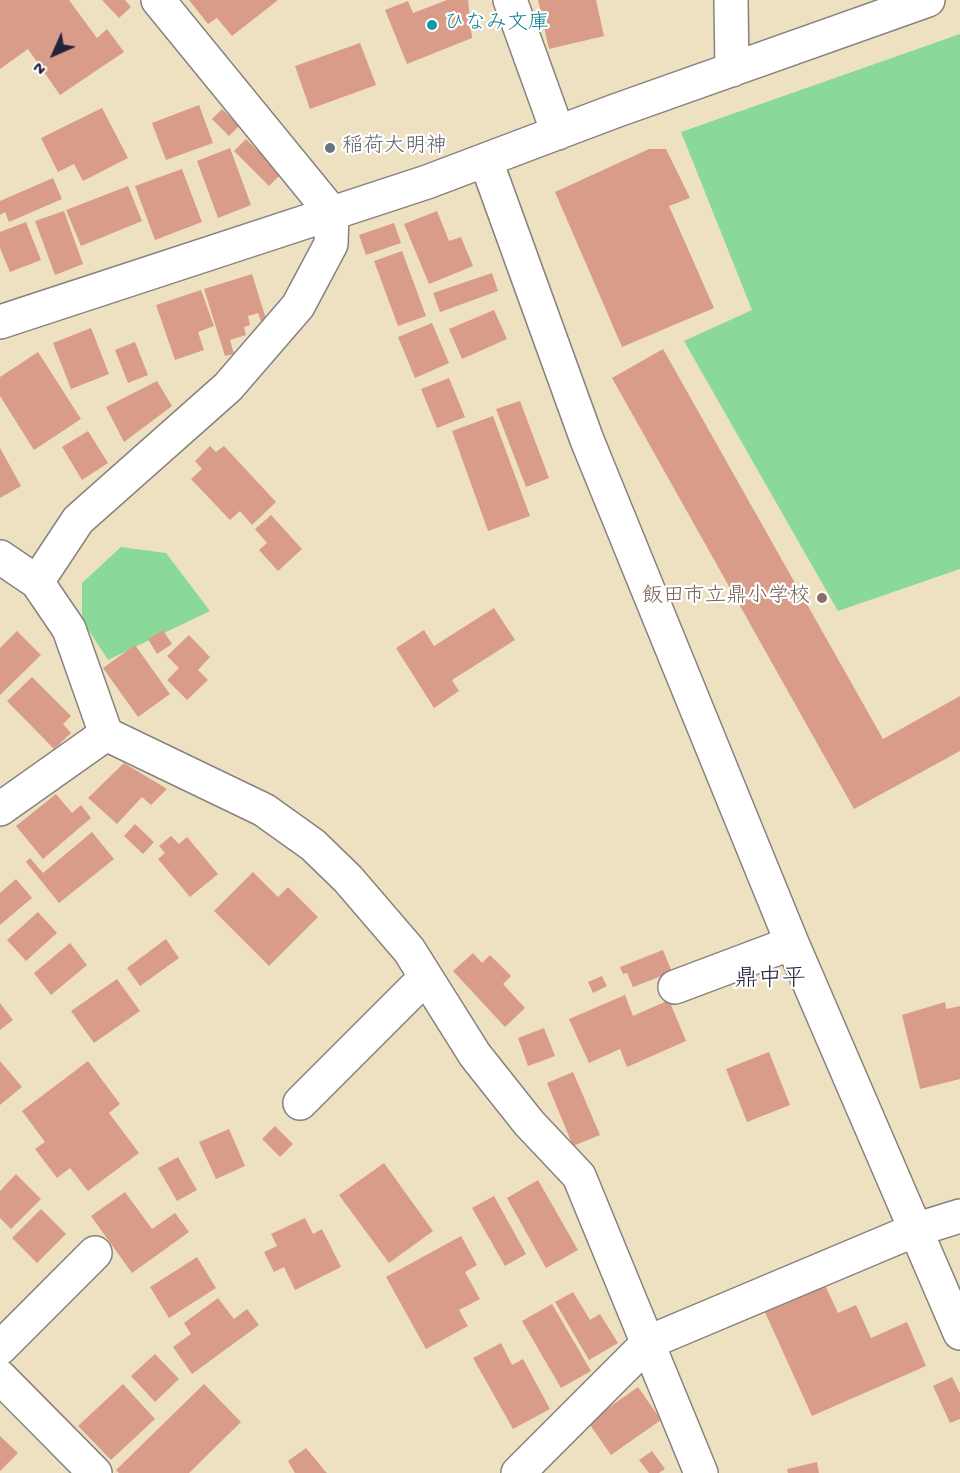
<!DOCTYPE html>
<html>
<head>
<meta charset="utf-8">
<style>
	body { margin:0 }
	#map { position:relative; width:960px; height:1473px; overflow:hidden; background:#eee1c2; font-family:"Gochi Hand",sans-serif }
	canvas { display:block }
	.north { position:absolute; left:24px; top:24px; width:60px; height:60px; -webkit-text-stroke:4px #fff; paint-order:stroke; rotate:225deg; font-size:16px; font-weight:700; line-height:24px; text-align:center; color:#22223b }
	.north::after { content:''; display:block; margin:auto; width:21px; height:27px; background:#22223b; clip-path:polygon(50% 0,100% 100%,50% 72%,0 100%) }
</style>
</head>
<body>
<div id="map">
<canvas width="960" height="1473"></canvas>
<div class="north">N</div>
</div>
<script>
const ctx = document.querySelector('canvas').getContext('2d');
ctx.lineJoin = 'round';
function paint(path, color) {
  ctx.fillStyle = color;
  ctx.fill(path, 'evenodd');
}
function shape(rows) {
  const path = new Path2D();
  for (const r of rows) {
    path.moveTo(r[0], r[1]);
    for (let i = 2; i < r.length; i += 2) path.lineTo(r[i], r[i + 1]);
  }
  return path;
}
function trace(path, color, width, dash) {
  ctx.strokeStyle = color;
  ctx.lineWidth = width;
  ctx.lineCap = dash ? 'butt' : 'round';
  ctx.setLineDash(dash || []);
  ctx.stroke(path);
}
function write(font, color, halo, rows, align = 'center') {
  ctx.font = font + ' "Gochi Hand","Klee One",sans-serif';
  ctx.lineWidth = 4.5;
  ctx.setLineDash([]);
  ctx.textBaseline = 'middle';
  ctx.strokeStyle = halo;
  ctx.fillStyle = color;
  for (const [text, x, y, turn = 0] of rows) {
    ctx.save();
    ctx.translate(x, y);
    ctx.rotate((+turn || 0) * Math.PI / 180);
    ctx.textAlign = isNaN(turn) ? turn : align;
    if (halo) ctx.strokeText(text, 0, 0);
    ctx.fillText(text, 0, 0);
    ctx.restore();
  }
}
const green = shape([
	[960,34,960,569,838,611,684,341,752,310,681,132],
	[121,547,166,553,210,611,108,660,82,620,82,583]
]);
const building = shape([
	[0,0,69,0,97,38,107,29,124,52,60,95,28,49,0,69],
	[102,0,125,0,131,7,119,18],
	[189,0,278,0,232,36,217,18,208,24],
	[447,0,468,0,472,38,407,64,385,10,408,1,413,13],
	[538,0,596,0,604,36,549,49],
	[360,43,376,85,310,109,295,66],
	[199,105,213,143,166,160,152,123],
	[102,108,128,158,83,181,74,164,58,172,41,138],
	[222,109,239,126,229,136,212,119],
	[246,139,281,174,269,186,234,151],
	[230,148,251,205,218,218,197,161],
	[649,149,666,149,690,198,669,206,714,308,622,347,555,192],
	[182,169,202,222,155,240,135,186],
	[53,178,62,199,9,222,5,212,0,215,0,201],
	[128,186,142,221,81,246,66,210],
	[64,211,83,264,55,275,35,221],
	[437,211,449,241,461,237,473,266,429,284,404,224],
	[26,222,41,260,10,272,0,248,0,232],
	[394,223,401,243,366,255,359,235],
	[402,251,426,316,398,326,374,261],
	[492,273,498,291,440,312,433,293],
	[252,274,266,319,261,321,258,313,248,316,250,325,244,327,246,335,230,340,234,354,225,356,204,289],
	[201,290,214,326,198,332,204,350,175,360,156,305],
	[494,310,507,339,462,359,449,329],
	[432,323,449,363,415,378,398,337],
	[91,328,109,374,71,389,53,343],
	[135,342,148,375,128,383,115,350],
	[663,349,883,739,960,696,960,751,854,809,612,378],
	[38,352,81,419,34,450,0,396,0,377],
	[449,378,465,417,437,428,421,389],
	[157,381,172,406,124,442,106,407],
	[520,401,549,478,526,487,496,409],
	[493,416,530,516,488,531,452,431],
	[88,431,108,463,82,480,62,447],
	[210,446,216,452,224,446,276,502,252,525,240,511,230,520,191,479,202,469,195,461],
	[0,448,21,486,0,498],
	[271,515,302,549,278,571,259,550,267,543,255,529],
	[494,608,515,640,452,680,459,691,434,708,396,648,424,630,434,646],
	[163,630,172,644,157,654,148,639],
	[17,631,41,655,0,695,0,648],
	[189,635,210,657,198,670,208,680,187,700,167,680,179,668,167,656],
	[135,645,170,694,138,717,103,668],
	[32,677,71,716,63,724,71,733,54,749,7,701],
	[124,763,167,789,151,805,142,797,117,824,88,798],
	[56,794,72,813,81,805,91,818,43,859,16,826],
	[135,824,154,842,143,854,124,836],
	[92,832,114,859,59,903,26,862,30,858,43,873],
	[171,836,179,844,187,837,218,874,190,897,158,859,165,853,159,846],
	[253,872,278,897,288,887,318,917,269,966,214,911],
	[16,879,32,898,0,925,0,893],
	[38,912,57,933,26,961,7,940],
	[166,939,179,958,140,986,127,968],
	[70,943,87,965,51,995,34,973],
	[663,950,672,972,633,987,627,973,623,974,620,967],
	[473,953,482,963,490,955,511,976,503,984,525,1008,505,1027,453,971],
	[602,976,607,986,593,993,588,982],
	[117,979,140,1011,94,1043,71,1011],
	[625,995,633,1016,669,1000,686,1041,627,1067,620,1049,589,1063,569,1019],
	[945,1002,946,1009,960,1006,960,1079,920,1089,902,1015],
	[0,1003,13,1020,0,1030],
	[544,1028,555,1056,528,1066,518,1038],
	[769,1052,790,1105,747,1122,726,1069],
	[0,1061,22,1087,0,1105],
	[88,1061,120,1104,109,1113,139,1153,88,1191,70,1168,57,1178,35,1149,45,1142,22,1111],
	[573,1072,600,1135,573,1146,547,1083],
	[275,1126,293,1144,280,1157,262,1139],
	[229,1129,245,1166,216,1179,199,1142],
	[178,1157,197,1190,177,1201,158,1168],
	[384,1163,433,1231,389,1263,339,1195],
	[16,1174,41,1199,11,1229,0,1218,0,1191],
	[538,1180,578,1250,546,1268,507,1198],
	[125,1192,152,1229,175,1213,189,1232,132,1273,91,1216],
	[494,1196,526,1254,505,1266,472,1208],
	[41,1209,66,1234,37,1263,12,1238],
	[305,1218,313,1234,322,1229,341,1267,295,1290,284,1267,274,1272,264,1252,277,1246,271,1234],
	[461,1236,477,1265,465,1272,480,1299,459,1310,468,1326,426,1349,386,1277],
	[197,1257,216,1288,169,1318,150,1287],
	[824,1283,838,1313,856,1305,871,1338,907,1322,926,1366,812,1416,764,1310],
	[573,1292,590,1320,600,1314,618,1343,589,1360,555,1302],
	[218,1298,234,1319,247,1309,259,1325,192,1374,173,1347,191,1334,184,1323],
	[552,1304,591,1371,561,1388,522,1321],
	[501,1343,512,1365,523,1359,550,1409,513,1429,473,1358],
	[155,1354,179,1379,155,1402,131,1376],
	[952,1377,960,1393,960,1419,950,1423,933,1386],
	[123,1384,155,1419,111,1460,78,1426],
	[204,1384,241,1422,189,1473,119,1473,116,1470],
	[638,1387,661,1420,611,1455,588,1422],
	[0,1436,18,1453,0,1471],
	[306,1448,325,1471,327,1473,295,1473,288,1461],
	[652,1451,665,1469,659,1473,649,1473,639,1460],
	[817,1462,819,1473,788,1473,787,1469]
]);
const minor = shape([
	[510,0,558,133],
	[731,0,732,70],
	[486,161,587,440,792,943,960,1333],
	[0,322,427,182,615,111,928,0],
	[0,557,37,582,69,629,106,734,264,810,313,845,348,879,409,950,475,1055,529,1123,579,1176,701,1473],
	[37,582,78,520,228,387,298,306,331,244,332,213,158,0],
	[0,809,106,734],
	[675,987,792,943],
	[300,1103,425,978],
	[0,1348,95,1253],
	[0,1377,95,1473],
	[518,1473,649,1342,915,1230,960,1216]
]);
const markers = [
	[432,25,6,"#0f9aa8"],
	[330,148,6,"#6b7280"],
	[822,598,6,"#8d6e63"]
];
const cultureNames = [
	["ひなみ文庫",444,25]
];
const worshipNames = [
	["稲荷大明神",342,148]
];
const educationNames = [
	["飯田市立鼎小学校",810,598]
];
const quarterNames = [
	["鼎中平",770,981]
];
paint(green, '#8bd998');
paint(building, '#d99c89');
trace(minor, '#88827e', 36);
trace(minor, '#fff', 33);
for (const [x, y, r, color] of markers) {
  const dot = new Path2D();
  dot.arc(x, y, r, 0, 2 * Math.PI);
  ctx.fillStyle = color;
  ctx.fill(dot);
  trace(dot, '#fff', 2);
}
write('21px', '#0d838f', '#fff', cultureNames, 'left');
write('21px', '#5b616d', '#fff', worshipNames, 'left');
write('21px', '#785e54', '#fff', educationNames, 'right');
write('24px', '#22223b', '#fff', quarterNames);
</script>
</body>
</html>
